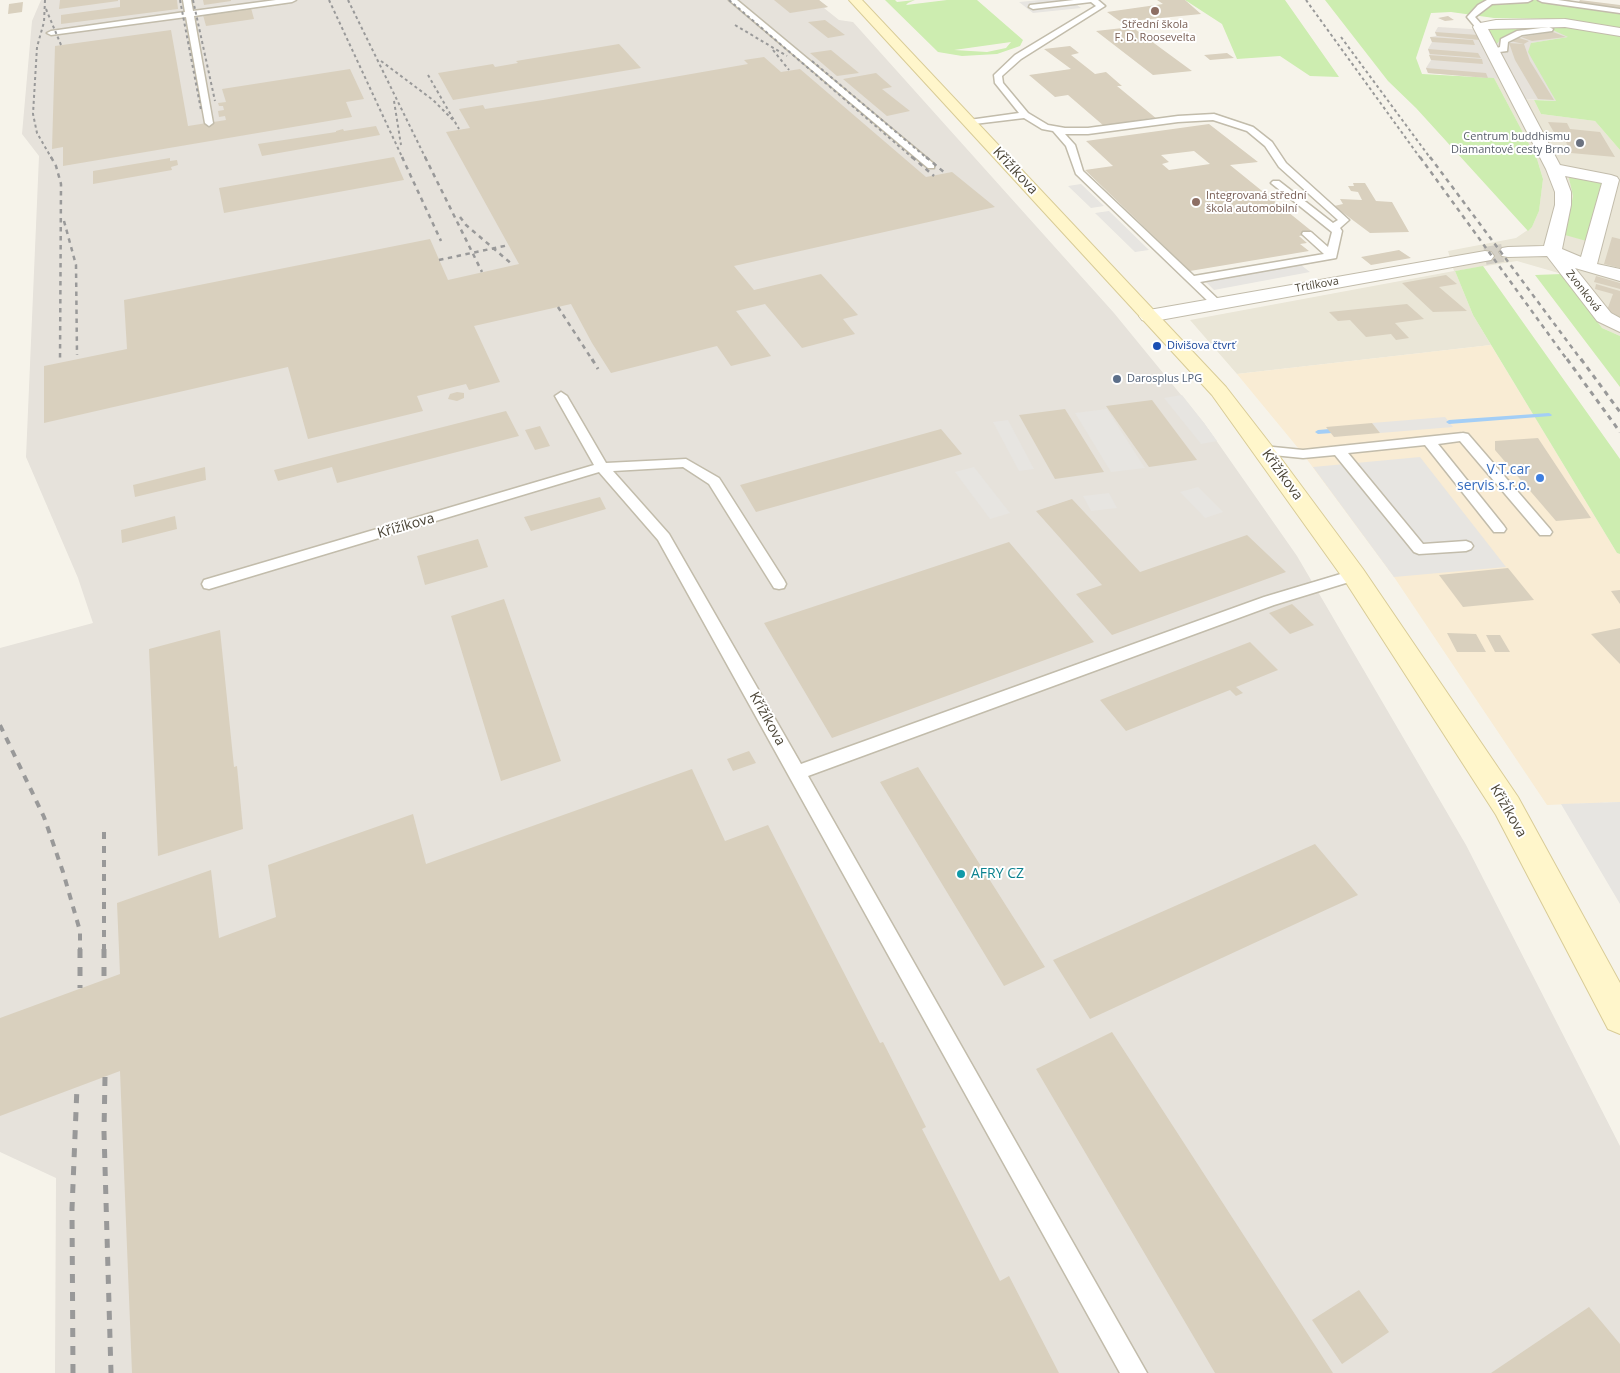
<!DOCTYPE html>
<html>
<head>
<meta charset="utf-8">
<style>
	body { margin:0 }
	canvas { display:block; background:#f6f3ea }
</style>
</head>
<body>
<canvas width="1620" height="1373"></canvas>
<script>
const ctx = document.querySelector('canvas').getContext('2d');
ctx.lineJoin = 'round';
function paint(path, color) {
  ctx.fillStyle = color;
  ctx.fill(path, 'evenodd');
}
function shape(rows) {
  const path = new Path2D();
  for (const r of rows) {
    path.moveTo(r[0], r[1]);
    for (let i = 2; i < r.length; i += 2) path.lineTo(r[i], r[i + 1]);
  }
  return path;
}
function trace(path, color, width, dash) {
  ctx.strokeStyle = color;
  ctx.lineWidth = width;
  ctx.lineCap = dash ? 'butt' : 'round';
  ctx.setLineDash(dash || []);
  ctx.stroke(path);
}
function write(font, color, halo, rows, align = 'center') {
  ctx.font = font + ' "Open Sans",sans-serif';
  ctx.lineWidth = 4;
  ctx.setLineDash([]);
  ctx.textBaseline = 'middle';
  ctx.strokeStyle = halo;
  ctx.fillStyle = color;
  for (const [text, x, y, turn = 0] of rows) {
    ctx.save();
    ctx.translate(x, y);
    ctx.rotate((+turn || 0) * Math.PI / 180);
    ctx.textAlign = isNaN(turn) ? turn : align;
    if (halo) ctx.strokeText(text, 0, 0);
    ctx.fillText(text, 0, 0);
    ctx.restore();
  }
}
const residential = shape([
	[1494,78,1514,80,1524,99,1534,100,1541,114,1595,121,1620,150,1620,336,1602,328,1562,274,1517,261,1455,271,1473,315,1491,345,1237,374,1190,320,1454,271,1448,251,1516,238,1532,227,1539,211,1543,179,1537,159]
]);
const commercial = shape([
	[1491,345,1617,553,1620,554,1620,802,1547,805,1394,577,1303,454,1237,374]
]);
const industrial = shape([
	[41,0,819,0,828,7,824,8,839,20,853,22,1114,313,1204,423,1297,556,1466,845,1620,1146,1620,1373,55,1373,56,1178,0,1152,0,648,93,623,78,578,26,457,39,156,22,134,32,21],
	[1438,27,1487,30,1500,40,1518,32,1548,28,1569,37,1531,43,1556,101,1524,99,1513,80,1428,73,1426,68,1431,60,1428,49,1432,42,1430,37,1436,36,1435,32]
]);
const green = shape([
	[885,0,895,0,897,2,915,0,908,3,906,5,947,0,977,0,1023,40,1020,46,997,54,962,56,938,52],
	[1011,42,1006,48,987,52,954,50],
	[1185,0,1285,0,1339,77,1310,76,1280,56,1237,59,1222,24],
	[1325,0,1569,0,1579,6,1620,13,1620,28,1565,19,1494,18,1451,12,1431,13,1416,58,1422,74,1494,78,1537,159,1543,179,1539,211,1532,227,1528,231,1416,108,1388,81],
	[1499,26,1573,26,1620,35,1620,150,1595,121,1541,114,1534,100,1556,101,1528,52,1531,43,1568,37,1548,28,1518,32,1500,40,1496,45,1490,37,1487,30],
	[1571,176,1606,184,1590,242,1565,235,1573,196,1569,178],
	[1483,266,1620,459,1620,554,1617,553,1473,315,1455,271],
	[1562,274,1602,328,1620,336,1620,387,1535,275]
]);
const parking = shape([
	[1040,0,1071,0,1081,8,1033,13,1019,2],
	[1081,184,1104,206,1091,208,1068,186],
	[1109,211,1149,250,1135,252,1095,213],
	[1301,265,1310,272,1214,290,1206,282],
	[1182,395,1204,423,1217,441,1201,444,1164,398],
	[1107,409,1145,468,1111,472,1075,413],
	[1445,417,1453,427,1380,433,1372,423],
	[1008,420,1034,469,1019,471,993,422],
	[1420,457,1506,567,1394,577,1313,467],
	[974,467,1010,513,990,519,955,472],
	[1198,487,1223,512,1205,518,1180,492],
	[1109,493,1117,508,1091,511,1083,496],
	[1620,802,1620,904,1561,804]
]);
const stream = shape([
	[1549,413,1552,415,1551,416,1449,424,1446,422,1449,420,1549,413],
	[1330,429,1332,429,1332,433,1318,434,1315,432,1318,430,1330,429]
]);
const building = shape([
	[60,0,118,0,118,1,59,9],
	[120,0,177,0,178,9,61,24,61,15,120,7],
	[203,0,231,0,231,1,204,5],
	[774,0,819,0,828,7,790,13],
	[1157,0,1185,0,1201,14,1121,22,1107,12,1163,4],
	[1580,0,1620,5,1620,9,1579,2],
	[23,2,22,12,8,14,9,4],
	[251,8,254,19,206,26,203,15],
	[1448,16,1454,20,1445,21,1438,18],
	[825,20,845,35,828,38,808,22],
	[1132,27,1192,71,1153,75,1096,31],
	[171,30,188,126,226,120,225,116,219,117,218,111,224,110,223,106,219,106,218,103,226,102,222,89,350,69,364,99,346,102,352,117,63,166,63,147,52,149,55,46],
	[1435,32,1478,35,1480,40,1437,36],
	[1553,32,1566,37,1532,41,1521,37],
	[1430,37,1473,40,1475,45,1432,42],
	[1516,37,1529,41,1524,44,1510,41],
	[1509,43,1524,44,1530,61,1554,100,1538,99,1515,60],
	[619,44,641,68,453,100,438,73,493,64,495,67,518,63,516,61],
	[1070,46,1079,53,1071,55,1095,74,1106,72,1122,86,1117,86,1157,119,1153,118,1104,126,1068,95,1055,97,1029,75,1071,69,1044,49],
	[1428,49,1478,53,1481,58,1430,54],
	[831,50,859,73,837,76,810,53],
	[1227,53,1234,58,1210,60,1204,55],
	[1429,55,1482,59,1483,64,1431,60],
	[764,57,781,72,800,69,926,177,952,172,995,207,734,266,754,290,821,274,858,315,843,319,855,334,802,348,765,304,736,311,771,356,731,366,717,346,611,373,592,343,571,304,474,326,500,382,469,390,466,384,417,396,423,411,308,439,288,367,44,423,44,366,127,349,124,300,430,239,448,280,519,264,446,132,470,128,459,109,483,105,485,109,543,100,748,64,744,60],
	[1426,68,1486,73,1488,78,1428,73],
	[876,73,892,87,882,89,910,111,887,116,843,79],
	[1548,122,1567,123,1570,129,1600,132,1615,157,1571,153,1566,142,1559,141],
	[1209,124,1258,162,1230,165,1314,233,1299,236,1307,243,1300,244,1309,251,1190,271,1085,170,1113,166,1086,141],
	[1194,151,1210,164,1169,170,1162,164,1169,162,1161,155],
	[376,126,380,135,262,156,258,144,336,132,336,131,343,129,344,131],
	[394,157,404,180,224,213,219,188],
	[170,158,170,161,177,160,178,165,171,167,172,170,93,184,93,171],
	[1353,183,1365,183,1376,201,1392,202,1409,232,1370,233,1334,206,1343,204,1340,199,1362,200,1358,192,1351,191,1348,186,1354,186],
	[1612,237,1620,239,1620,268,1604,264],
	[1399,250,1411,258,1371,265,1361,257],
	[1446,275,1457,284,1439,287,1467,311,1433,312,1402,283],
	[1596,276,1620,283,1620,289,1594,282],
	[1596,284,1620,291,1620,317,1606,313,1613,294,1595,289],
	[1407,304,1424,319,1395,323,1409,338,1396,340,1391,334,1366,337,1350,320,1338,321,1329,312],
	[457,392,464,393,464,398,457,401,448,399,450,394],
	[1152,400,1197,460,1149,467,1106,406],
	[1065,409,1104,472,1055,479,1019,415],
	[506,411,519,436,337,483,332,467,278,481,274,470],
	[1372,423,1380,433,1334,437,1326,427],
	[540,426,550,446,535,450,525,430],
	[941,429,962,454,756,512,740,485],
	[1538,438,1591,518,1556,521,1495,450,1495,441],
	[205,467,206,480,135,497,133,485],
	[600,497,606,509,531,531,524,517],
	[1072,499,1140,572,1247,535,1286,572,1112,635,1076,594,1102,585,1036,511],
	[175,516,177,529,122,543,121,530],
	[478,539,488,567,425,585,417,556],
	[1009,542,1094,642,832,738,764,623],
	[1508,568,1534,600,1463,607,1439,575],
	[1620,590,1620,604,1611,591],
	[504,599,561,761,501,781,451,616],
	[1292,604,1314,625,1290,634,1269,613],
	[1620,628,1620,664,1591,634],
	[220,630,234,767,237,766,243,829,158,856,149,649],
	[1447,633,1476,634,1486,652,1457,652],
	[1486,635,1500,635,1510,652,1495,652],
	[1250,642,1278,670,1236,687,1243,693,1236,696,1230,690,1126,731,1100,700],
	[749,751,756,763,733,771,727,759],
	[918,767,1045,967,1004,986,880,782],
	[692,769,725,841,768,825,880,1043,883,1042,926,1127,922,1129,1000,1281,1009,1276,1059,1373,132,1373,120,1071,0,1116,0,1018,120,974,117,903,211,870,219,938,276,917,268,865,413,814,426,864],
	[1315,844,1358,895,1090,1019,1053,960],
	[1112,1032,1333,1373,1215,1373,1036,1069],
	[1359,1290,1389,1332,1342,1364,1312,1320],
	[1589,1307,1620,1344,1620,1373,1491,1373]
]);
const streetTunnel = shape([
	[1485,256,1508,252]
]);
const lane = shape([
	[183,0,191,0,193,11,276,0,296,0,292,2,194,16,213,123,209,126,205,123,186,17,51,35,47,33,51,31,185,12,183,0],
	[729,0,737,0,934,164,934,168,928,168,729,0],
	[1074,0,1098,0,1105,6,1021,59,1002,76,1003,83,1028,113,1048,125,1065,128,1088,128,1178,116,1214,114,1253,127,1272,142,1286,163,1349,220,1340,228,1342,231,1336,258,1200,282,1222,303,1216,306,1212,305,1076,174,1066,146,1053,131,1042,129,1024,118,966,125,965,123,969,120,1019,113,995,83,994,75,1015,55,1096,6,1091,2,1033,9,1029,7,1030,5,1074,0],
	[1213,120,1247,131,1265,146,1279,167,1338,220,1333,223,1279,181,1273,181,1271,183,1332,232,1328,247,1311,232,1303,232,1302,234,1324,254,1194,276,1083,171,1075,145,1065,134,1088,134,1178,122,1213,120],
	[1487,0,1532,0,1528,2,1492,4,1475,17,1484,27,1477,29,1467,17,1478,5,1487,0],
	[1538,0,1558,0,1620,9,1620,13,1542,2,1538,0],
	[1549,27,1553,29,1552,31,1522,35,1508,42,1507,51,1492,53,1488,51,1500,47,1501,39,1517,31,1549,27],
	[561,392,567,396,606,463,686,459,719,478,721,481,784,580,786,584,784,588,779,589,774,588,709,484,683,467,613,471,669,534,801,764,1264,597,1354,570,1359,571,1361,575,1359,579,1274,605,808,776,1147,1373,1120,1373,658,540,599,472,209,589,204,588,202,584,204,580,594,465,555,396,561,392],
	[1463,433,1468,434,1550,529,1552,532,1550,535,1540,535,1460,441,1438,444,1504,526,1506,529,1504,532,1494,532,1425,445,1348,453,1423,544,1466,541,1471,543,1473,546,1471,549,1466,551,1419,554,1414,552,1335,455,1303,458,1263,454,1256,450,1263,446,1303,450,1463,433]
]);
const street = shape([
	[1565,19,1620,28,1620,36,1565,27,1488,29,1560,165,1611,175,1617,177,1619,180,1597,264,1620,269,1620,281,1575,268,1611,313,1620,318,1620,332,1597,321,1547,256,1508,257,1502,256,1499,252,1502,248,1508,247,1544,246,1555,205,1555,192,1546,169,1473,27,1475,24,1496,20,1565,19],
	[1565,176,1602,183,1581,257,1562,249,1571,205,1571,192,1565,176],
	[1485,251,1491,252,1494,256,1491,260,1149,322,1142,320,1139,316,1142,312,1149,310,1485,251]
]);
const secondary = shape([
	[849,0,862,0,1226,387,1271,445,1363,569,1518,797,1620,983,1620,1034,1608,1029,1496,815,1345,581,1212,395,849,0]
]);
const railFar4 = shape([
	[45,0,44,22,37,47,33,114,37,133,52,159],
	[180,0,201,110],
	[193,0,215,101],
	[329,0,403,159],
	[348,0,426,159],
	[729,0,914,159],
	[1306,0,1421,159],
	[46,9,61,45],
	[735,25,787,56],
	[1341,37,1431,159],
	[773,50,789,70],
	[381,61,433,100,454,121],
	[812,61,928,159],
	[428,75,459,129],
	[394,101,401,145]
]);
const railFar3 = shape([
	[51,157,56,166,61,184,60,361],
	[402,157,441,241],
	[425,157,482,272],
	[912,157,934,176],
	[926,157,945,173],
	[1420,157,1568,361],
	[1430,157,1582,361],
	[460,217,466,225,513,265],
	[64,221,76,265,77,355],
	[439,260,509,245],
	[558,307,593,361]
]);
const railFar2 = shape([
	[592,359,598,369],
	[1567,359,1620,432],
	[1581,359,1620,412]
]);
const railFar1 = shape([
	[0,725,44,817,63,872,80,931,80,950],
	[104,832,104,950]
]);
const rail = shape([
	[80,949,80,988],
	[104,949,104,980],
	[105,1077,104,1132,111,1373],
	[73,1373,72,1209,77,1087]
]);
const markers = [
	[1155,11,5,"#8d6e63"],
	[1580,143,5,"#6b7280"],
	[1196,202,5,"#8d6e63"],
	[1157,346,5,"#1a4fb4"],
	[1117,379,5,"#5c6f8a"],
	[1540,478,5,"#3f7fe0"],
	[961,874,5,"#0f9aa8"]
];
const farEducationnames = [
	["Střední škola",1155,25],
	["F. D. Roosevelta",1155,38],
	["Integrovaná střední",1206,196,"left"],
	["škola automobilní",1206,209,"left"]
];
const farWorshipnames = [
	["Centrum buddhismu",1570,137],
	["Diamantové cesty Brno",1570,150]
];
const farStreetnames = [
	["Trtílkova",1317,285,-10],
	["Zvonková",1583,291,52]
];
const farTransitnames = [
	["Divišova čtvrť",1167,346]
];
const farServicenames = [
	["Darosplus LPG",1127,379]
];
const streetNames = [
	["Křižíkova",1015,171,47],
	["Křižíkova",1282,475,54],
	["Křížíkova",406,526,-16],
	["Křížíkova",767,719,61],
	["Křižíkova",1508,811,60]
];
const shopNames = [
	["V.T.car",1530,470],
	["servis s.r.o.",1530,486]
];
const cultureNames = [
	["AFRY CZ",971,874]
];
paint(residential, '#eae6d7');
paint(commercial, '#f9ecd4');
paint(industrial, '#e6e2db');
paint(green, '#cdedb0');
paint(parking, '#e7e5e1');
paint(stream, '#a3cef6');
paint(building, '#d9d0be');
trace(streetTunnel, '#d4d0c6', 18, [18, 9]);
trace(lane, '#c2bcab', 3);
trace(street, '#c2bcab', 2);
trace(secondary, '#d9cc97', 2);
paint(lane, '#fff');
paint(street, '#fff');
paint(secondary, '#fff6cb');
trace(railFar4, '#999', 2, [3, 3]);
trace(railFar3, '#999', 2.5, [4.5, 4.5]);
trace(railFar2, '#999', 3, [5, 5]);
trace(railFar1, '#999', 4, [7, 7]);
trace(rail, '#999', 5, [9, 9]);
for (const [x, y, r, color] of markers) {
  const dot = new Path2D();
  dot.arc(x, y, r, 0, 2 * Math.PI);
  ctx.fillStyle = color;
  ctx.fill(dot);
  trace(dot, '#fff', 2);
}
write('11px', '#785e54', '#fff', farEducationnames);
write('11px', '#5b616d', '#fff', farWorshipnames, 'right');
write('11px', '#4b4537', '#fff', farStreetnames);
write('11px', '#164399', '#fff', farTransitnames, 'left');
write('11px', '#4e5e75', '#fff', farServicenames, 'left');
write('14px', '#4b4537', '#fff', streetNames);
write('14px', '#366cbe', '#fff', shopNames, 'right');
write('14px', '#0d838f', '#fff', cultureNames, 'left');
</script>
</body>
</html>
